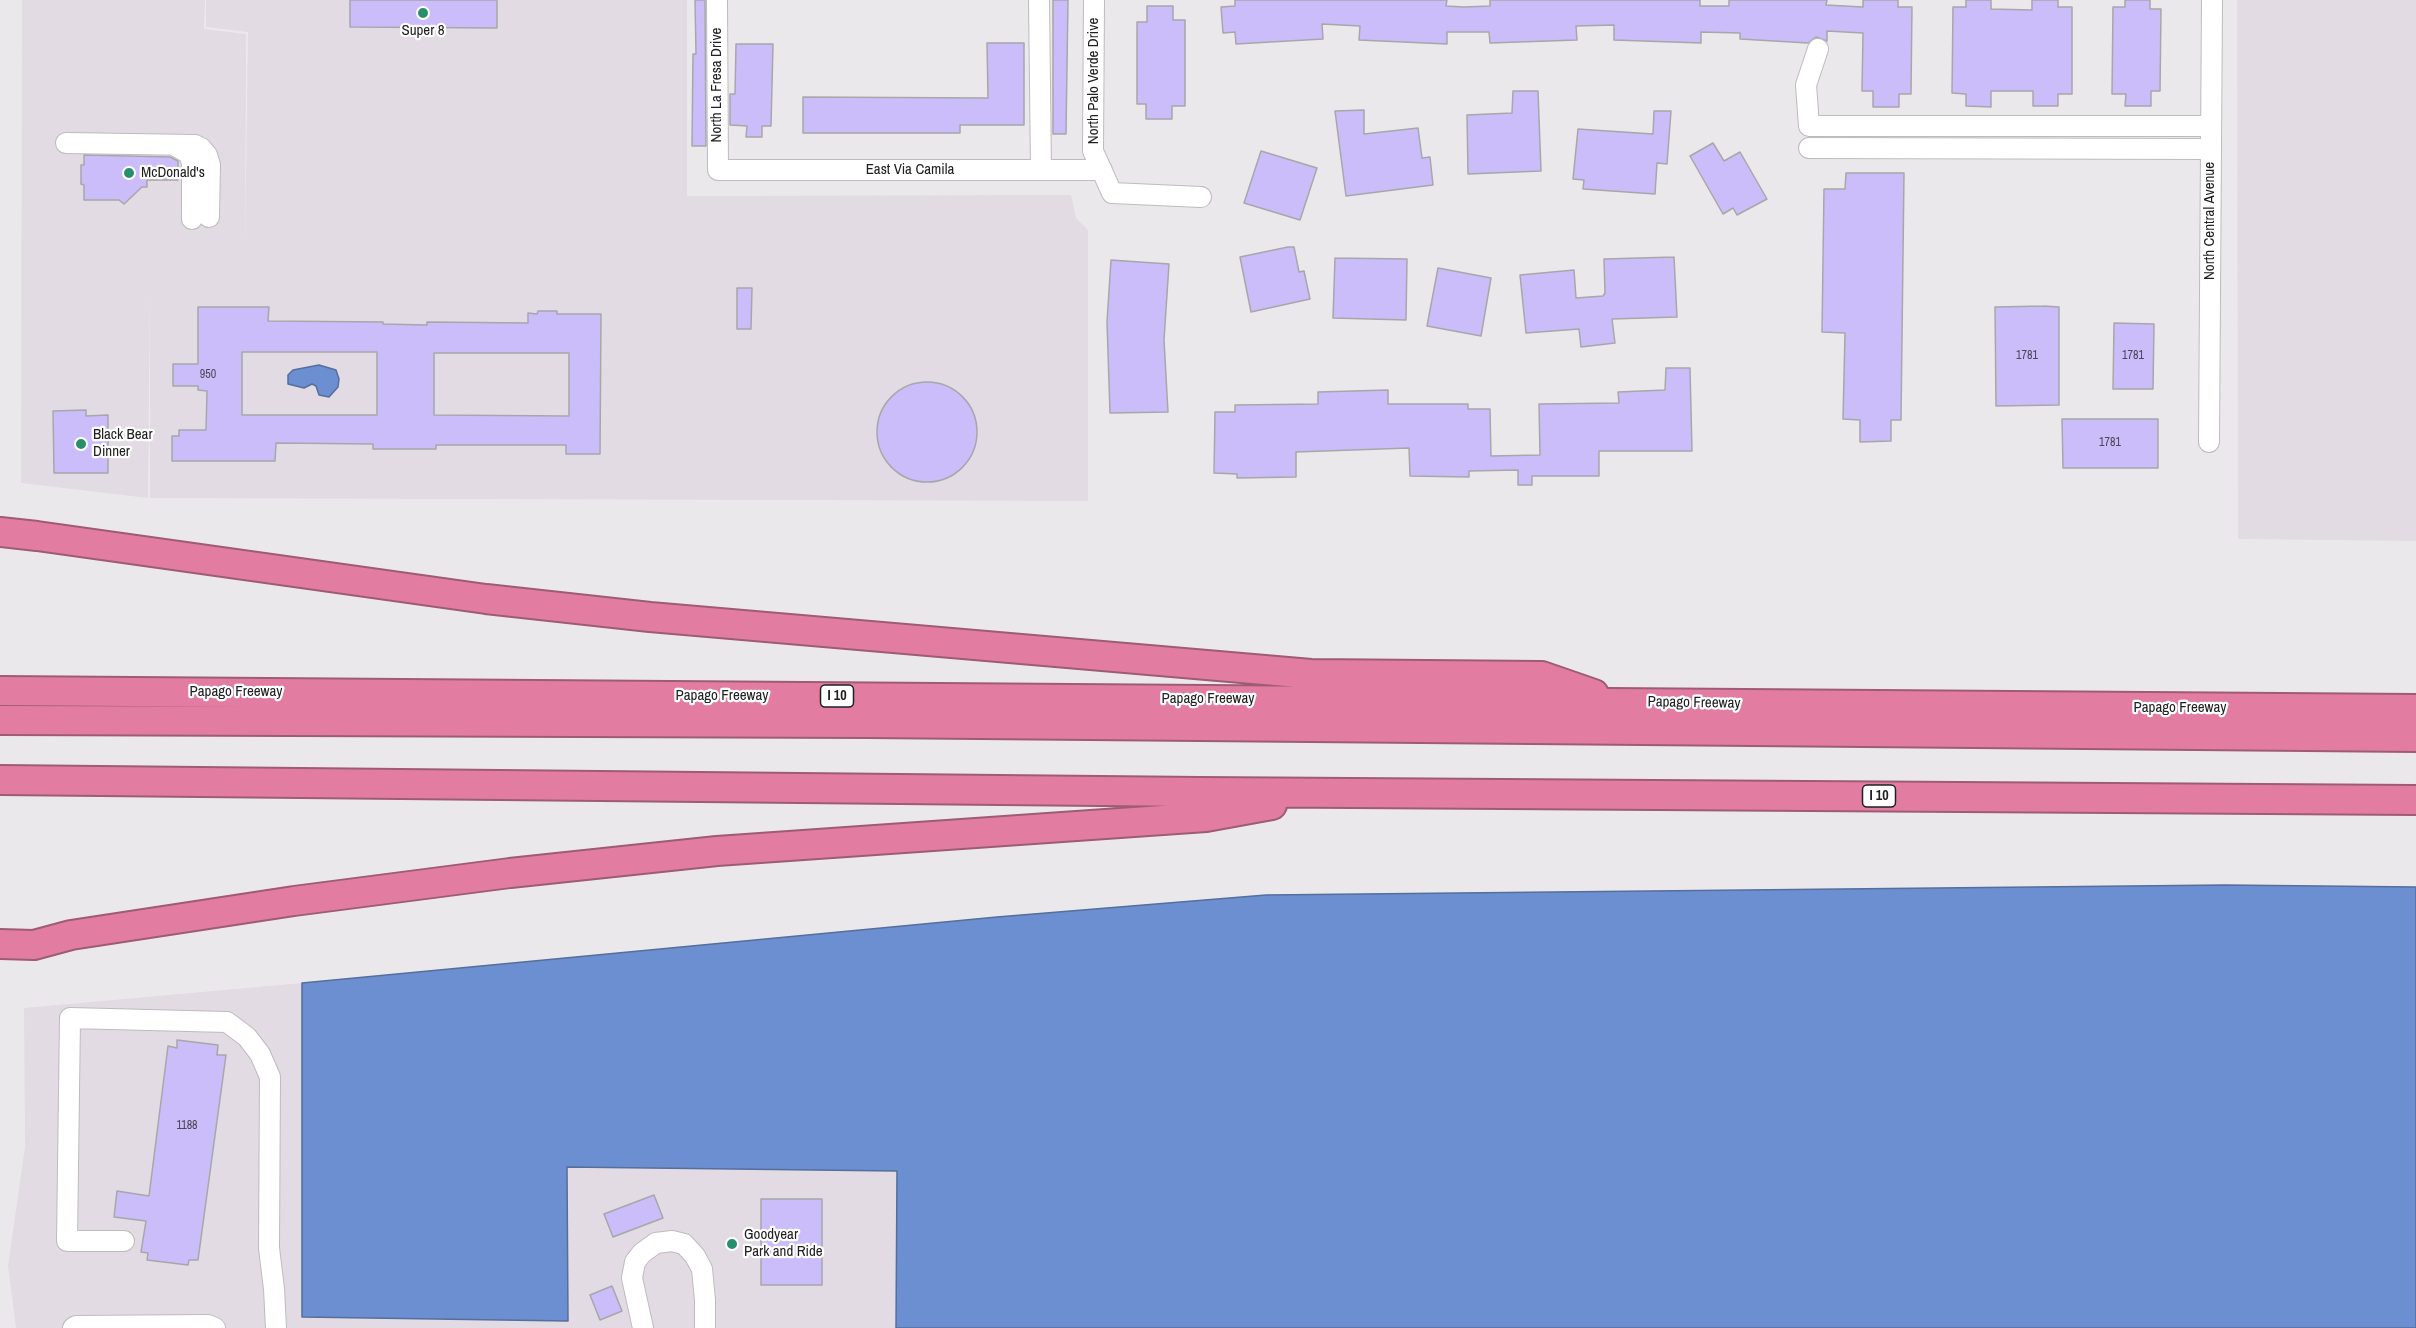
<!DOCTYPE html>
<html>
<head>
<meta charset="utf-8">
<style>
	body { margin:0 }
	canvas { display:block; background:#ebe8eb }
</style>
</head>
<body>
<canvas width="2416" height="1328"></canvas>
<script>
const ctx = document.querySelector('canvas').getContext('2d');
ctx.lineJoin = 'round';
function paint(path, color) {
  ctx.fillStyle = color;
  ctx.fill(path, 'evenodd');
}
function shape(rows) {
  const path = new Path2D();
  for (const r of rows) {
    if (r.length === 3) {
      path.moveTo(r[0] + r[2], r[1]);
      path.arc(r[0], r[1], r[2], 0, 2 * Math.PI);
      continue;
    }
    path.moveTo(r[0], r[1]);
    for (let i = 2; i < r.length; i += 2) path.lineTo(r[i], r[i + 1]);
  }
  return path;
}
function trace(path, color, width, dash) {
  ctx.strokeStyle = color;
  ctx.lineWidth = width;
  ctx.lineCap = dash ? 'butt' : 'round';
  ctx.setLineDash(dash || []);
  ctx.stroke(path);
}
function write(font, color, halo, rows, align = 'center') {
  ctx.font = font + ' "Archivo Narrow",sans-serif';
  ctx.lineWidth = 4.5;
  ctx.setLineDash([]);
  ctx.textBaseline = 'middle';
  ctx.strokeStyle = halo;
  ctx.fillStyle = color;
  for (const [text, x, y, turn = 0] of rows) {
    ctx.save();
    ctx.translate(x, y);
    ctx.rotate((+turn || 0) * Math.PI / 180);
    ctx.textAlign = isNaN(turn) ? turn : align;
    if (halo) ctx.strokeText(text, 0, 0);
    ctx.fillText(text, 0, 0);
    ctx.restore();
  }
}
const built = shape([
	[22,0,205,0,204,29,246,34,245,250,248,32,206,27,206,0,687,0,687,196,1071,195,1076,218,1088,230,1088,501,150,498,150,287,148,498,21,483],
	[2237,0,2416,0,2416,541,2238,539],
	[302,983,303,1317,566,1167,897,1170,896,1328,16,1328,8,1266,25,1147,24,1008]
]);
const water = shape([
	[319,365,336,370,339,379,338,387,329,397,319,395,316,386,312,384,304,388,288,384,288,375,293,370,319,365],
	[2225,885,2416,887,2416,1328,896,1328,897,1171,567,1167,568,1321,302,1317,302,983,997,917,1266,895,2225,885]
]);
const building = shape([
	[350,0,497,0,497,28,350,27,350,0],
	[695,0,705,0,706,146,692,146,693,54,696,54,695,0],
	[1053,0,1068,0,1066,134,1053,134,1053,0],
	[1235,0,1447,0,1446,6,1464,7,1490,6,1490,0,1700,0,1700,6,1729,6,1729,0,1827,0,1826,5,1863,7,1863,0,1898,0,1898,7,1912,7,1911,94,1899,94,1899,107,1873,107,1873,91,1862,91,1863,33,1827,31,1827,41,1816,37,1808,43,1740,39,1740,33,1701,32,1701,43,1614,40,1614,25,1576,26,1577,40,1490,43,1489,32,1447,32,1447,44,1359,40,1360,26,1322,24,1323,39,1236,44,1235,32,1223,33,1221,7,1235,6,1235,0],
	[1966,0,1991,0,1991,9,2032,10,2032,0,2058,0,2058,7,2072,7,2072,94,2058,94,2058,106,2033,106,2033,91,1991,91,1991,107,1966,106,1966,94,1952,93,1953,7,1966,7,1966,0],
	[2125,0,2150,0,2150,9,2161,9,2160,91,2151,91,2151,106,2125,106,2126,94,2112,94,2113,7,2125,7,2125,0],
	[1147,6,1173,6,1173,20,1185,20,1185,106,1172,106,1172,119,1146,119,1146,104,1137,104,1137,22,1147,22,1147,6],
	[987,43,1024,43,1024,125,960,125,960,133,803,133,803,97,988,98,987,43],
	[736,44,773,44,771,126,762,126,762,137,746,137,747,126,730,125,730,94,735,94,736,44],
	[1513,91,1538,91,1541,171,1468,174,1467,115,1512,113,1513,91],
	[1364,110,1364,134,1418,128,1422,158,1430,157,1433,185,1346,196,1335,111,1364,110],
	[1654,111,1671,111,1667,164,1657,163,1655,194,1583,189,1584,180,1573,179,1578,129,1653,134,1654,111],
	[1713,143,1724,161,1740,152,1767,199,1737,215,1733,208,1723,214,1690,156,1713,143],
	[1261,151,1317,168,1300,220,1244,203,1261,151],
	[84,155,170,157,178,161,178,180,147,180,147,187,142,187,124,204,119,200,84,200,84,185,81,184,81,165,84,165,84,155],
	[1846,173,1904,173,1901,420,1891,420,1891,441,1860,442,1860,420,1843,419,1845,333,1822,332,1824,189,1845,189,1846,173],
	[1288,247,1294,247,1299,272,1304,271,1310,299,1251,312,1240,257,1288,247],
	[1674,257,1677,317,1612,319,1615,343,1581,347,1579,329,1526,333,1520,275,1574,270,1576,298,1603,296,1605,293,1604,259,1674,257],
	[1335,258,1407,259,1406,320,1333,318,1335,258],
	[1111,260,1169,264,1164,340,1168,412,1110,413,1107,322,1111,260],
	[1438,268,1491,278,1481,336,1427,326,1438,268],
	[737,288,752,288,751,329,737,329,737,288],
	[2044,306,2059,307,2059,405,1996,406,1995,307,2044,306],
	[198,307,269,307,268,321,383,322,383,324,427,325,427,322,528,323,528,313,537,314,538,311,557,311,557,314,601,314,600,454,566,454,566,445,436,445,436,449,373,449,373,444,276,443,275,461,172,461,172,436,179,436,179,430,206,430,207,391,198,390,198,386,173,386,173,364,198,364,198,307],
	[242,352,377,352,377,415,242,415,242,352],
	[434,353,569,353,569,416,434,415,434,353],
	[2114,323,2154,324,2153,389,2113,389,2114,323],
	[1666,368,1690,368,1692,451,1599,451,1599,476,1532,476,1532,485,1518,485,1518,470,1469,471,1469,477,1410,476,1409,448,1296,452,1296,477,1237,478,1237,474,1214,473,1215,412,1235,412,1235,405,1318,404,1318,392,1388,390,1388,404,1468,404,1468,409,1490,409,1491,456,1540,455,1539,404,1619,403,1618,392,1665,390,1666,368],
	[927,432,50],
	[86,410,86,416,108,415,108,473,54,473,53,411,86,410],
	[2062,419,2158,419,2158,468,2063,468,2062,419],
	[177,1040,218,1045,217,1055,226,1055,198,1260,189,1260,188,1265,147,1260,148,1253,141,1252,146,1221,114,1217,117,1191,149,1196,168,1046,177,1048,177,1040],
	[654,1195,663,1218,613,1237,604,1214,654,1195],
	[761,1199,822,1199,822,1285,761,1285,761,1199],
	[612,1286,622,1311,600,1320,590,1295,612,1286]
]);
const minor = shape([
	[717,0,718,170,1102,170],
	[1039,0,1041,170],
	[1094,0,1093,151,1112,193,1201,197],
	[1818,49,1806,85,1809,126,2211,126],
	[66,143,195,145,201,148,207,155,210,165,209,217],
	[174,145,189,154,192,163,192,219],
	[1809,148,2211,149],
	[2209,442,2212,0],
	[124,1241,67,1241,70,1018,227,1022,247,1037,260,1054,270,1077,269,1248,274,1289,276,1328],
	[73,1328,76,1326,208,1325,215,1328],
	[643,1328,632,1278,635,1262,642,1253,656,1243,672,1241,684,1244,695,1256,702,1269,705,1300,705,1328]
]);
const highway = shape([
	[0,532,37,536,486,599,650,617,1311,674,1542,676,1594,694],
	[0,691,2416,709],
	[0,720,867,723,2416,737],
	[0,780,1200,792,2416,800],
	[0,944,34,945,71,935,294,901,510,873,717,851,1206,817,1272,805]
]);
const markers = [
	[423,13,6,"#288e6b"],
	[129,173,6,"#288e6b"],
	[81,444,6,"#288e6b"],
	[732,1244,6,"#288e6b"]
];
const numberNames = [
	["1781",2027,356],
	["1781",2133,356],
	["950",208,375],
	["1781",2110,443],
	["1188",187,1126]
];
const shields = [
	[837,696,33],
	[1879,796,33]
];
const shieldNames = [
	["I 10",837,696],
	["I 10",1879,796]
];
const poiNames = [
	["Super 8",423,31,"center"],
	["McDonald's",141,173],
	["Black Bear",93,435],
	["Dinner",93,452],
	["Goodyear",744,1235],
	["Park and Ride",744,1252]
];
const streetNames = [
	["North Palo Verde Drive",1094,81,-90],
	["North La Fresa Drive",717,85,-90],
	["East Via Camila",910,170],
	["North Central Avenue",2210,221,-90],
	["Papago Freeway",236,692],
	["Papago Freeway",722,696],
	["Papago Freeway",1208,699],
	["Papago Freeway",1694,703,1],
	["Papago Freeway",2180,708]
];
paint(built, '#e3dbe3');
paint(water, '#6b8fd0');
trace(water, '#556e9c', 1.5);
paint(building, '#cabdfa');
trace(building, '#a7a7aa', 1.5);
trace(minor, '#bebbbe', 22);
trace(highway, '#9e5c74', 32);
trace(minor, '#fff', 20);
trace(highway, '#e27da1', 28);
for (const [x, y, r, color] of markers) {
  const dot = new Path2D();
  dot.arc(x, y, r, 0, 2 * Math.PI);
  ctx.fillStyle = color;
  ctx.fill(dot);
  trace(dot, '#fff', 2);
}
write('12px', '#4b4757', null, numberNames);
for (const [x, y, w] of shields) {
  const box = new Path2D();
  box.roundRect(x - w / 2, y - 11, w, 22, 4.5);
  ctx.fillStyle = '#fff';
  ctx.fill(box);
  trace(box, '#212021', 1.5);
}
write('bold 14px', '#212021', null, shieldNames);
write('15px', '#212021', '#fff', poiNames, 'left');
write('15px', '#212021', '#fff', streetNames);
</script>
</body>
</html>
